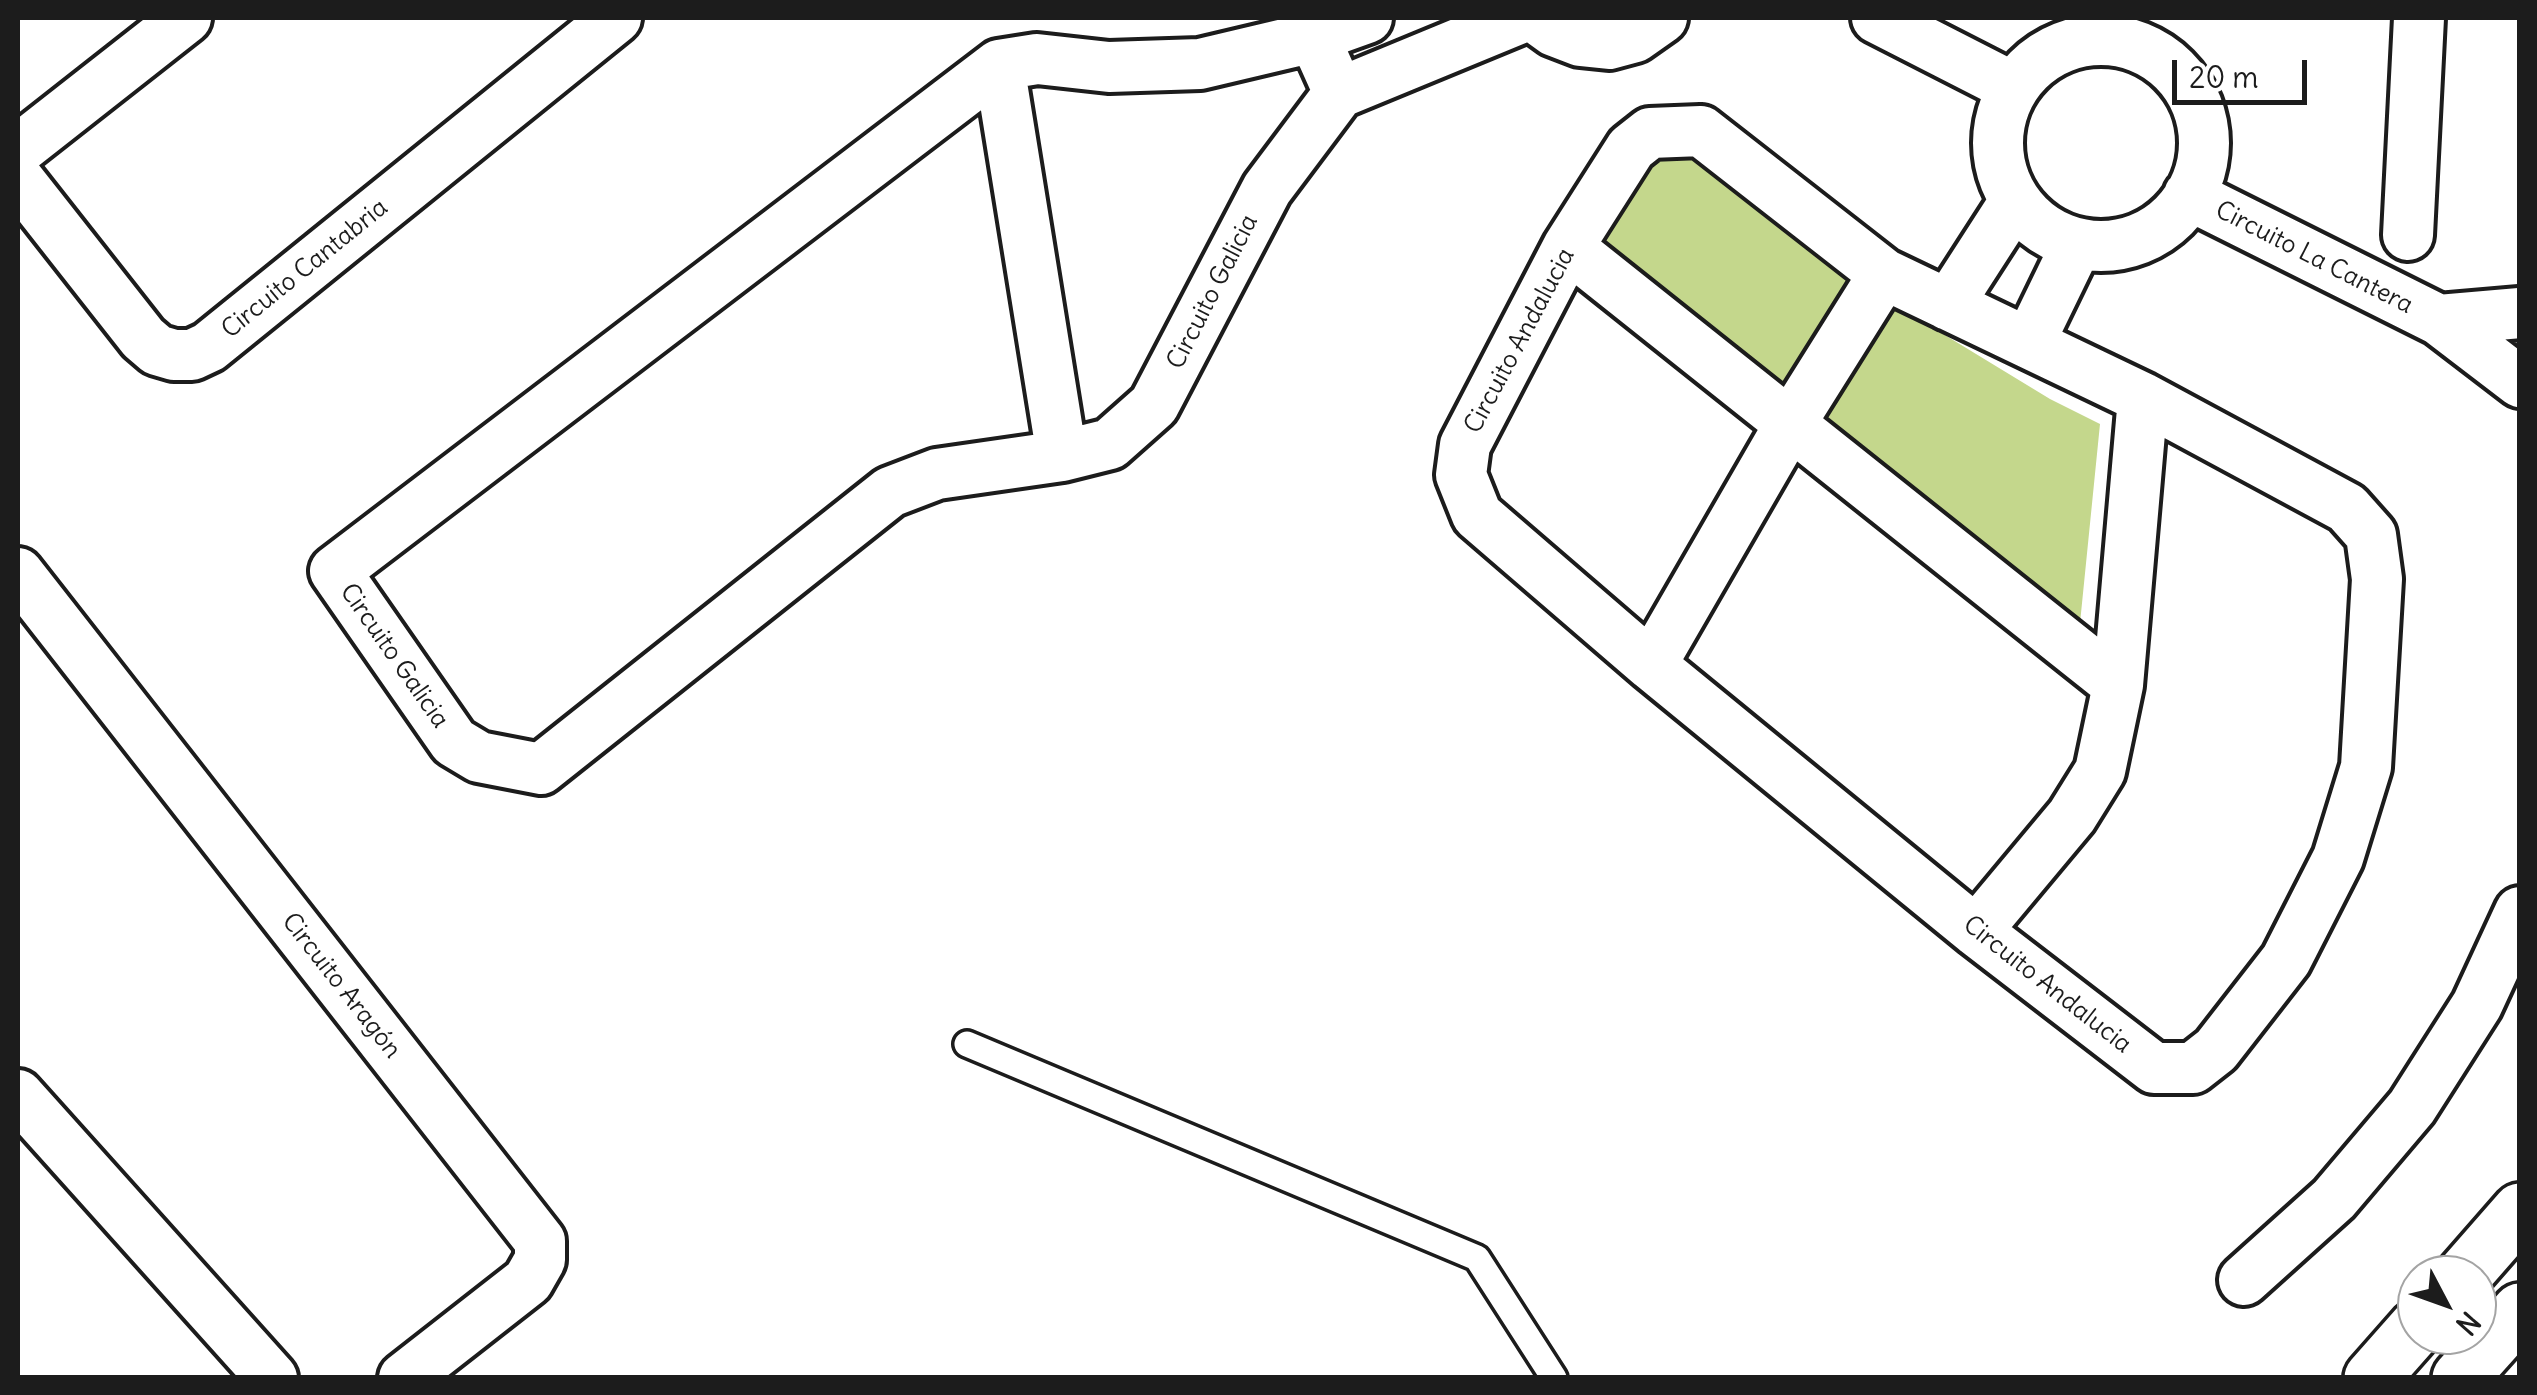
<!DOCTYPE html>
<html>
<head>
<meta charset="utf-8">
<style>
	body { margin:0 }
	#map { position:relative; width:2537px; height:1395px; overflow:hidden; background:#fff; font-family:Delius,sans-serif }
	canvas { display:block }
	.frame { position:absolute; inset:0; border:20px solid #1c1c1c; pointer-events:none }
	.north { position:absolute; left:2397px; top:1255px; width:100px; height:100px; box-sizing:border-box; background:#fff; border:2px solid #a4a4a4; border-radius:50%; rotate:131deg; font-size:28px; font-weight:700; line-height:40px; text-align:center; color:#1c1c1c }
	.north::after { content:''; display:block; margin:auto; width:35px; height:45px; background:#1c1c1c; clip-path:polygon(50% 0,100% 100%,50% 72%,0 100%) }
	.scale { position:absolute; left:2172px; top:60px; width:135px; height:45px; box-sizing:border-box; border:5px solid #1c1c1c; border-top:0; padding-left:12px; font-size:30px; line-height:35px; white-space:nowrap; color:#1c1c1c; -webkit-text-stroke:8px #fff; paint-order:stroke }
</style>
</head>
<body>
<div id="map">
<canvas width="2537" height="1395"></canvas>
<div class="frame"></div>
<div class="north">N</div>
<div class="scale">20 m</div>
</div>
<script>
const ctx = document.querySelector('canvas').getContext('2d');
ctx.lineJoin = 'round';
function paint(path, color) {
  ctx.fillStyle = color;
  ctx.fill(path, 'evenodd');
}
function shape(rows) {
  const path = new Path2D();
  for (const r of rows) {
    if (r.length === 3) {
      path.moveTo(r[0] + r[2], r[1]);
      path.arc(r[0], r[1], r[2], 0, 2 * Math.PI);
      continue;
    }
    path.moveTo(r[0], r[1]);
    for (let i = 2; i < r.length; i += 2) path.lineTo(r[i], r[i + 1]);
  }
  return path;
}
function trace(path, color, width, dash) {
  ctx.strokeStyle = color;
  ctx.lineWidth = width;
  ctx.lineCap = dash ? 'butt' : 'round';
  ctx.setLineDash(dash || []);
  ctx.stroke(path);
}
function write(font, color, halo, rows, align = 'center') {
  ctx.font = font + ' Delius,sans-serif';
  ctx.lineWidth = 9;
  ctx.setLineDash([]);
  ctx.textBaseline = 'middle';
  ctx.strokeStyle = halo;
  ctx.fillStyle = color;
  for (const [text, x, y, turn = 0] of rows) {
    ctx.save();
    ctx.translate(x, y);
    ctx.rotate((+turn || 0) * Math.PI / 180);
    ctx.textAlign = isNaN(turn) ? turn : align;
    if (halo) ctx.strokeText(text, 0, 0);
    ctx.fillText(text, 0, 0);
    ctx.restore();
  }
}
const green = shape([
	[1691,153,1861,270,1770,415,1587,247,1646,159],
	[1884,298,2050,399,2100,424,2079,633,1806,433]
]);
const lane = shape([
	[967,1044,1477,1258,1554,1378]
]);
const street = shape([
	[1536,18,1554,31,1580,41,1609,44,1635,37,1662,18],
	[1877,18,2014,88],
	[1314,37,1339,93,1267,189,1154,405,1110,444,1062,456,937,474,890,492,541,769,479,757,454,742,335,571,999,65,1037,59,1109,67,1200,64,1314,37,1367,18],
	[2101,143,103],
	[999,65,1062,456],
	[1339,93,1521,18],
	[1701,131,1884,274,2143,398,2347,508,2371,535,2377,579,2366,767,2338,858,2286,960,2216,1050,2193,1068,2154,1068,1976,931,1651,665,1477,515,1461,475,1465,445,1568,247,1631,148,1650,133,1701,131],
	[18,150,186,18],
	[18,179,143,338,157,350,174,355,192,355,209,347,616,18],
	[2189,195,2439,320,2520,382],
	[2408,235,2419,18],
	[1568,247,2118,685],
	[1948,305,2015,201],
	[2439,320,2520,313],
	[2029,343,2077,244],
	[18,573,540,1241,540,1260,528,1281,404,1378],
	[1651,665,1790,424,1884,274],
	[1976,931,2072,816,2100,771,2118,685,2143,398],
	[18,1095,272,1378],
	[2244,1280,2334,1199,2412,1107,2477,1005,2520,912]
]);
const secondary = shape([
	[2464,1275,2520,1211],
	[2372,1378,2417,1327],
	[2460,1378,2520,1311]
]);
const streetNames = [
	["Circuito La Cantera",2314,258,27],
	["Circuito Cantabria",305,269,-39],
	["Circuito Galicia",1213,292,-63],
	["Circuito Andalucia",1520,341,-62],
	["Circuito Galicia",394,656,55],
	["Circuito Andalucia",2047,985,38],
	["Circuito Aragón",341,986,52]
];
paint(green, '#c4d78c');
trace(lane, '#1c1c1c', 32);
trace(street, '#1c1c1c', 58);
trace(secondary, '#1c1c1c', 62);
trace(lane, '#fff', 25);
trace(street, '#fff', 50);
trace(secondary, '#fff', 55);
write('25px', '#1c1c1c', '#fff', streetNames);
</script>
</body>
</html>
